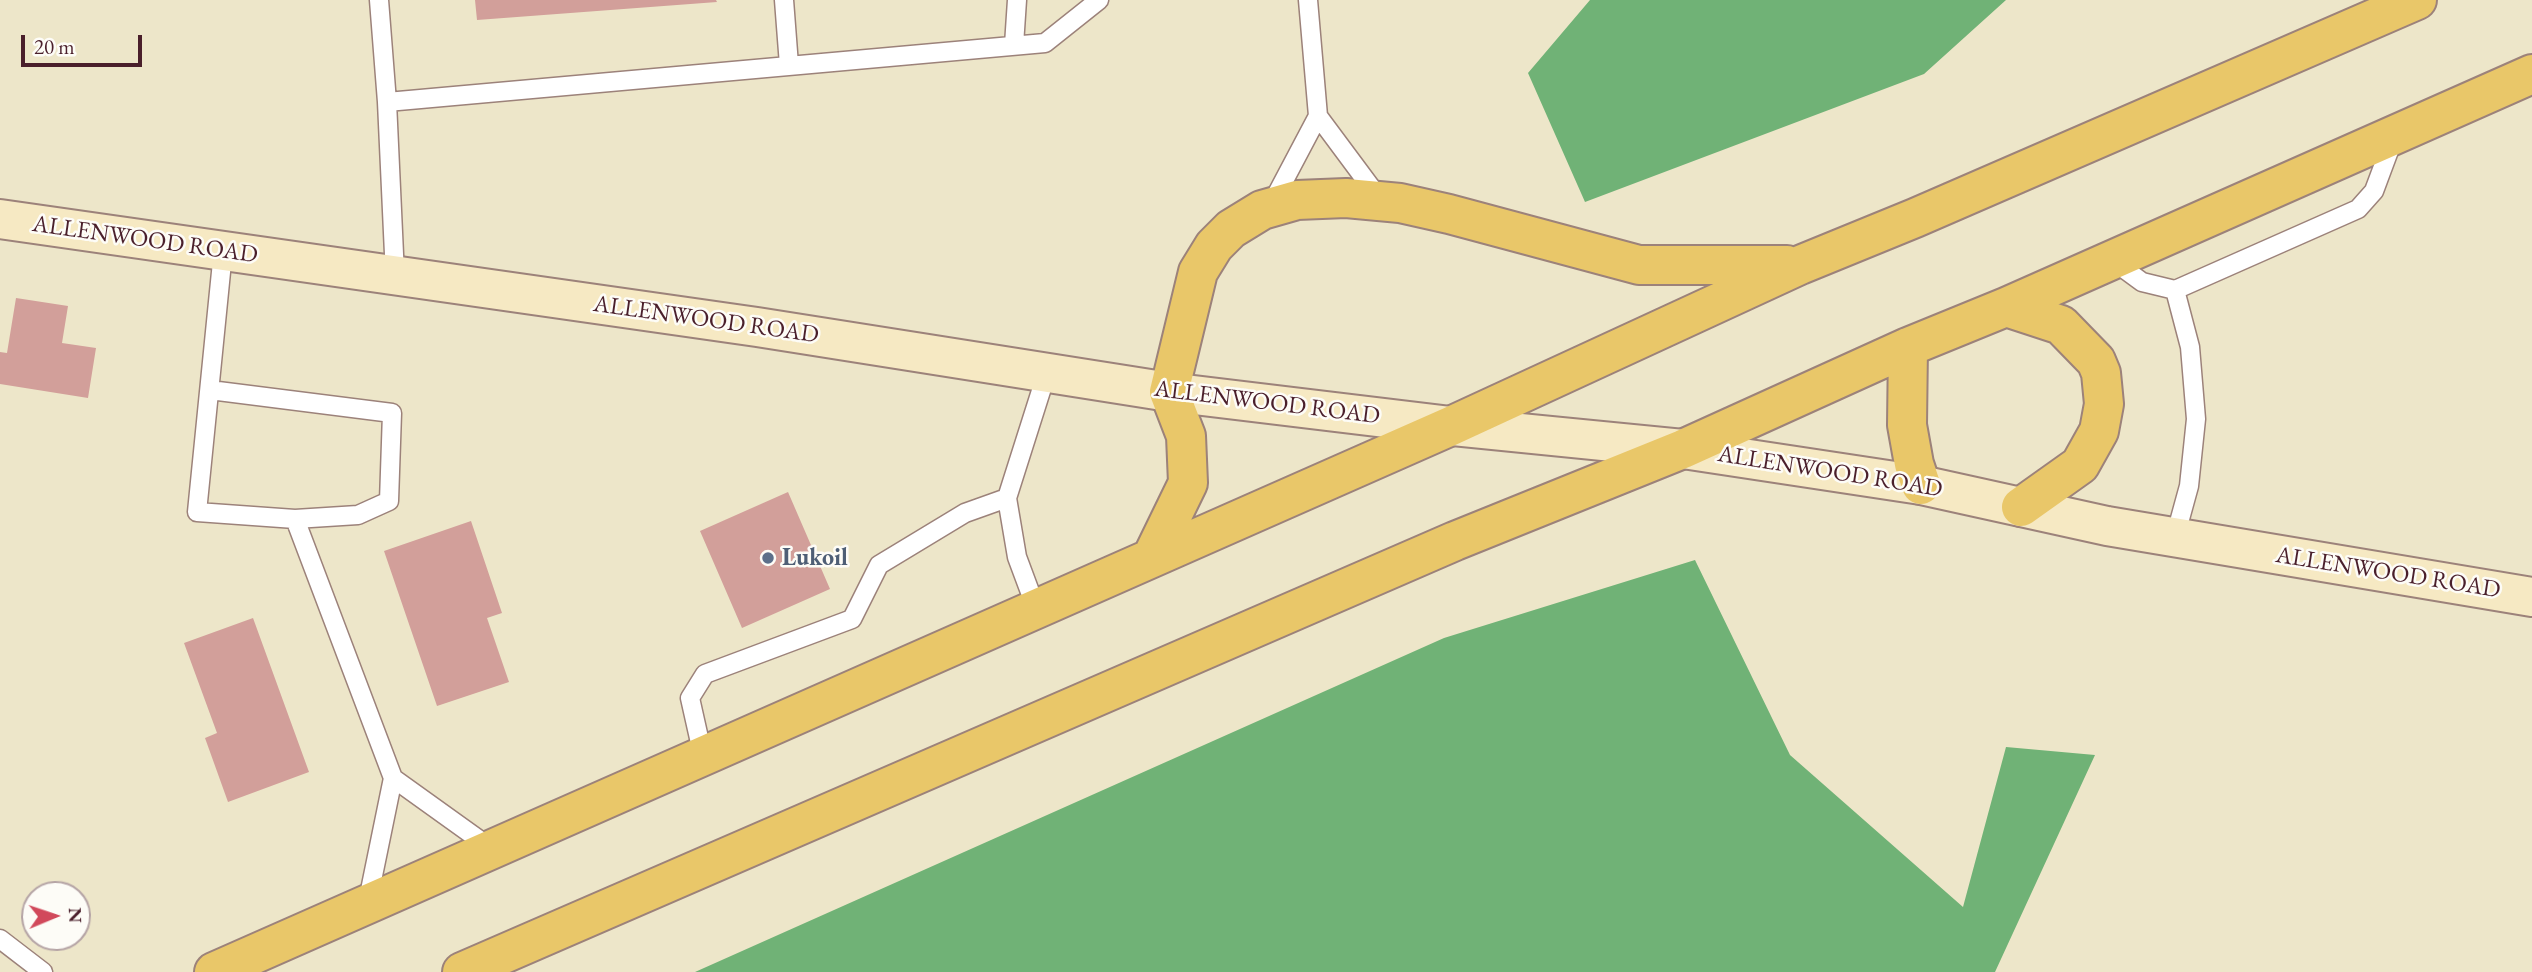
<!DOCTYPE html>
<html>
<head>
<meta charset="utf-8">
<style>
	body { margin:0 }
	#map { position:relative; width:2532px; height:972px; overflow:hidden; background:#ede6c9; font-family:"EB Garamond",serif }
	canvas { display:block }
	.north { position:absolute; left:21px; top:881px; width:70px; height:70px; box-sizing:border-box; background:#fdfcf7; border:2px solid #b5a4a5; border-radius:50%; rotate:88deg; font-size:19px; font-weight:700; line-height:28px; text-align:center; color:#4a1f2b }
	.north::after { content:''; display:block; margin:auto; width:24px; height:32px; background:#d1495b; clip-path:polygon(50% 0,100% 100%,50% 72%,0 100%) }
	.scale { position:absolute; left:21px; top:35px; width:121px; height:32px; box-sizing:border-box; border:4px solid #4a1f2b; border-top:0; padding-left:9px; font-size:21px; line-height:24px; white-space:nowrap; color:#4a1f2b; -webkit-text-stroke:5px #fdfcf7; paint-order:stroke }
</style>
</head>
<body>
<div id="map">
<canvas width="2532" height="972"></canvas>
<div class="north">N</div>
<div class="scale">20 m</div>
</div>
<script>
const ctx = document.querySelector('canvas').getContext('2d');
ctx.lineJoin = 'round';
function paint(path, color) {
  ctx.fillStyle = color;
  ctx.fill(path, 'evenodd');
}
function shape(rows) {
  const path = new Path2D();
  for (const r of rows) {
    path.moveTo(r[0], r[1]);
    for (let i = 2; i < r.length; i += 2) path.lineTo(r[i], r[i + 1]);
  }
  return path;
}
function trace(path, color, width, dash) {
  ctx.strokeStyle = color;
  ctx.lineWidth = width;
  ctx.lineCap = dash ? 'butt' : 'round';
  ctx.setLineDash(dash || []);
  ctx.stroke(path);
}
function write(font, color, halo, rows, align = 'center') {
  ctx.font = font + ' "EB Garamond",serif';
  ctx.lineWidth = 5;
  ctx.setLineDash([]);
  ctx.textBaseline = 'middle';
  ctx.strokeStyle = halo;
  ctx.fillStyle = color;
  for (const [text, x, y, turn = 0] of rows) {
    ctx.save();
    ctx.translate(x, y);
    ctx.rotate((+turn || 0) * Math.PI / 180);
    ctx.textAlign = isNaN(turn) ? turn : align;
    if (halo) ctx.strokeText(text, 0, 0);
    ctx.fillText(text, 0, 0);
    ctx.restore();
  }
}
const forest = shape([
	[1590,0,2006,0,1924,74,1585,202,1528,73],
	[1695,560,1790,755,1963,907,2006,747,2095,755,1995,972,695,972,1444,638]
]);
const building = shape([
	[475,0,716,0,717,2,477,20],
	[16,298,68,306,62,343,96,348,88,398,0,384,0,352,7,353],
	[788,492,830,589,742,628,700,531],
	[471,521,502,613,487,618,509,682,437,706,384,551],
	[253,618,309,772,228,802,205,738,217,733,184,643]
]);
const lane = shape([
	[379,0,387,102,395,276],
	[784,0,789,65],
	[1308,0,1318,116],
	[1014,45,1017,0],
	[387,102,1045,43,1099,0],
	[1271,205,1318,116,1379,198],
	[2112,260,2142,282,2175,290,2358,209,2374,191,2393,140],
	[2175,290,2190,347,2196,419,2189,486,2175,537],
	[210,390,392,413,389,501,358,515,295,519,197,512,223,252],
	[1007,498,1017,557,1036,608],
	[295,519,393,778,367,905],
	[703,756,690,698,705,674,852,619,879,565,965,513,1007,498,1047,372],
	[393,778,492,849],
	[0,939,43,972]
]);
const secondary = shape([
	[0,219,757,327,1169,392,1451,426,1683,449,1921,485,2107,526,2532,597]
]);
const highway = shape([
	[2006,307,2061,325,2096,361,2101,373,2104,404,2099,431,2080,465,2021,507],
	[1908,347,1907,425,1914,464,1921,485],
	[1152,557,1188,483,1186,436,1169,392,1198,272,1214,246,1231,229,1262,210,1297,200,1346,198,1400,203,1449,214,1639,265,1787,265],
	[214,972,1451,426,1800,265,1915,218,2417,0],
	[462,972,1455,541,1683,449,1908,347,2006,307,2532,74]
]);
const markers = [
	[768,558,7,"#5c6f8a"]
];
const streetNames = [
	["ALLENWOOD ROAD",145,240,8],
	["ALLENWOOD ROAD",706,320,8],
	["ALLENWOOD ROAD",1267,403,7],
	["ALLENWOOD ROAD",1830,472,9],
	["ALLENWOOD ROAD",2388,573,9]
];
const serviceNames = [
	["Lukoil",782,558]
];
paint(forest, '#70b276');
paint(building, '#d29f9a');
trace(lane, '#9c827a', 21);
trace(secondary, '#9c827a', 42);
trace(highway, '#9c827a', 42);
trace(lane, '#fff', 18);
trace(secondary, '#f6e9c3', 38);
trace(highway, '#e9c769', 38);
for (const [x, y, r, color] of markers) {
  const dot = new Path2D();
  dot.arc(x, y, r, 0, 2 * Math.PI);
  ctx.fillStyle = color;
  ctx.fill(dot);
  trace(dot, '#fdfcf7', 2.5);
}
write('24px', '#4a1f2b', '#fdfcf7', streetNames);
write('bold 24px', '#4e5e75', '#fdfcf7', serviceNames, 'left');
</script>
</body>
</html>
